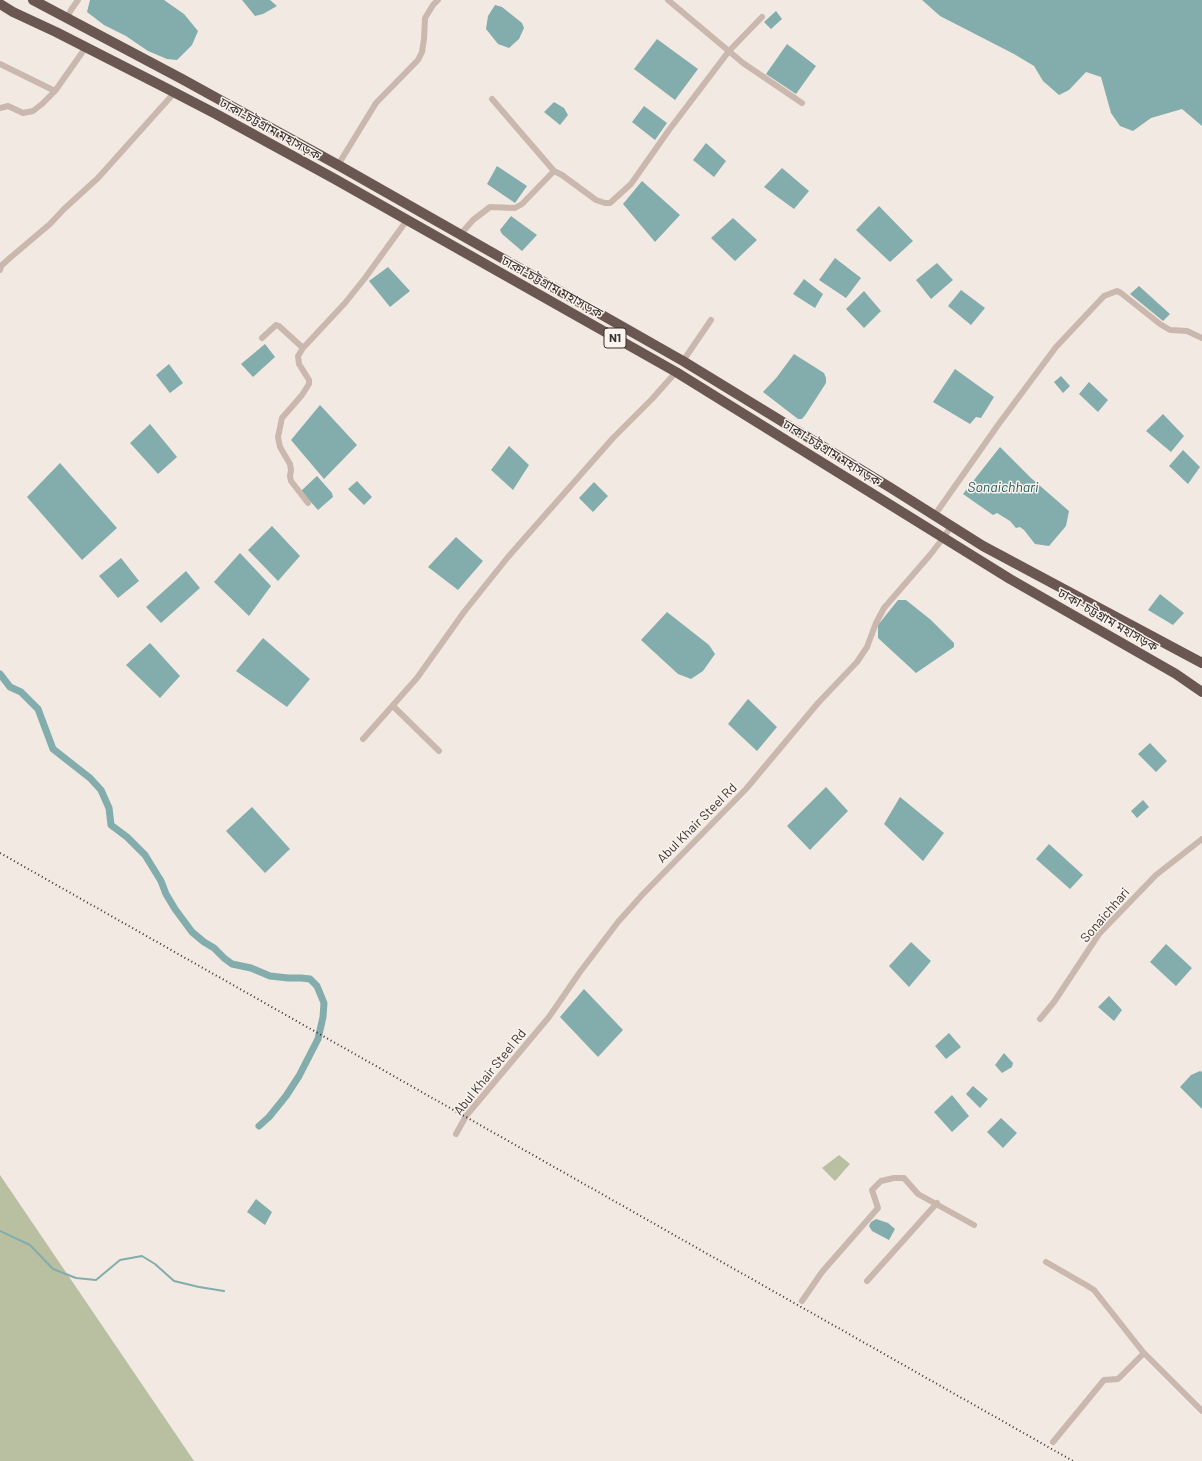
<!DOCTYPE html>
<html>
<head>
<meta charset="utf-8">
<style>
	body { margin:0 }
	canvas { display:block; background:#f2e9e2 }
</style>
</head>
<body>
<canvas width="1202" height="1461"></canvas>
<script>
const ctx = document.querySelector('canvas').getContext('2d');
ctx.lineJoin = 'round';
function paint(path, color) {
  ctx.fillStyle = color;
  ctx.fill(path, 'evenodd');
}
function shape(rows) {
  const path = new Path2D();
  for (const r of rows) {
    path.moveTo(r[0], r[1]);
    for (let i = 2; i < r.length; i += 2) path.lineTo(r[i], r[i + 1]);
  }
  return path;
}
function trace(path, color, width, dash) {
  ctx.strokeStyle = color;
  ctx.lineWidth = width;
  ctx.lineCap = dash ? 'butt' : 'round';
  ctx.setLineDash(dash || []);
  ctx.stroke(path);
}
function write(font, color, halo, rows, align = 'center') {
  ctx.font = font + ' Barlow,"Noto Sans Bengali",sans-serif';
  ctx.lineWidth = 3;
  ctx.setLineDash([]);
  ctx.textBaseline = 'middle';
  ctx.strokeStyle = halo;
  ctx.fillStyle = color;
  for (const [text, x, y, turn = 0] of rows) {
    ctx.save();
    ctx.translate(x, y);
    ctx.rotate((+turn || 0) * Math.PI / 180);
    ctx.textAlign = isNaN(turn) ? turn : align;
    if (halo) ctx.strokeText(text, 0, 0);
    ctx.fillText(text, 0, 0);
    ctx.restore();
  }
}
const green = shape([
	[839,1155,850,1164,835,1181,822,1168],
	[0,1175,194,1461,0,1461]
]);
const water = shape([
	[90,0,164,0,184,14,198,31,192,45,177,60,167,59,148,51,126,36,104,25,87,12],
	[242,0,270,0,277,6,263,14,255,16],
	[922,0,1202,0,1202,126,1182,109,1151,118,1133,131,1120,126,1111,113,1101,77,1086,72,1069,90,1059,95,1043,81,1034,66,1014,54,940,16],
	[495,5,502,7,522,23,524,28,519,39,509,48,498,44,486,29,488,16],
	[776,11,782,19,771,29,764,22],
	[657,39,698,69,675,100,634,69],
	[787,44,816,66,796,94,766,74],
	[554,102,564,108,568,115,560,125,544,112],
	[644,106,667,123,655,140,632,122],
	[706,143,726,161,714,177,693,160],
	[497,166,527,186,515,203,487,184],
	[782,168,809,191,794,209,764,187],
	[642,181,680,215,655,242,623,204],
	[879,206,913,241,890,262,856,230],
	[511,216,537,235,522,251,502,234,500,230],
	[733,218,757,240,735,261,711,238],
	[835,258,861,278,846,298,819,280],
	[937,263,953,280,931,299,916,280],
	[388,267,410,291,390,307,369,281],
	[804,279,823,294,815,308,793,294],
	[1139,286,1170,314,1163,321,1130,294],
	[961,290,985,308,971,325,948,306],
	[864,291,881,311,864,328,846,309],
	[265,344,275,357,253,377,241,364],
	[794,354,824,373,826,378,826,383,806,414,802,419,798,419,763,392,777,377],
	[169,364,183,383,170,393,156,375],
	[955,369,994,397,981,418,976,417,970,424,933,402],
	[1061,376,1070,386,1063,393,1054,382],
	[1089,382,1108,400,1098,412,1079,394],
	[320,405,357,445,324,479,291,440],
	[1163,414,1184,436,1171,452,1146,431],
	[150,424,177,457,158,474,130,443],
	[509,446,529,465,513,490,491,470],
	[1000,447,1031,478,1069,511,1066,526,1049,546,1035,544,1024,530,1020,527,1016,528,1010,521,997,513,993,515,963,494],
	[1183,450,1200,467,1188,484,1169,466],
	[60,463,117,528,82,560,27,497],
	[317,476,332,493,333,497,318,510,301,491],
	[357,481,372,497,364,505,348,489],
	[594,482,608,496,593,512,579,498],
	[272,526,300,556,278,581,248,550],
	[456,537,483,561,458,590,428,567],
	[240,553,271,586,249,616,214,582],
	[121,558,139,581,118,598,99,576],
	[186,571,200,588,161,623,146,607],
	[1160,594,1184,613,1173,625,1148,610],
	[898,600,906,600,931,620,954,643,954,647,916,673,878,638,878,625],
	[667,612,709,645,715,654,703,671,691,679,678,674,641,640],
	[263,638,310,679,287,707,236,671],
	[150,643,180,676,160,698,126,665],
	[748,699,777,727,757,751,728,724],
	[1150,743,1167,761,1156,772,1138,754],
	[826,787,848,811,810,850,787,826],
	[900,797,944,833,923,861,884,824],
	[1143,800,1149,807,1137,818,1131,811],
	[252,807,290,849,265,873,226,831],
	[1049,844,1083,875,1070,889,1036,859],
	[911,942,931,961,909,987,889,966],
	[1166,944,1192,968,1176,986,1150,962],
	[584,989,623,1030,598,1057,560,1017],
	[1109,996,1122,1010,1114,1021,1098,1007],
	[949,1033,961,1047,946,1059,935,1046],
	[1004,1053,1013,1063,1012,1067,1002,1073,995,1065],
	[1200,1071,1202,1072,1202,1109,1180,1087,1191,1075],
	[973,1086,988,1099,980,1108,966,1094],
	[952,1095,969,1116,952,1132,934,1112],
	[1001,1118,1017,1133,1003,1148,987,1132],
	[256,1199,272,1212,265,1225,247,1212],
	[876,1219,888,1223,895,1229,889,1240,872,1231,869,1226,871,1222]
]);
const stream = shape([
	[0,1231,30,1245,53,1269,76,1278,96,1280,120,1260,142,1256,155,1264,174,1281,199,1287,224,1291]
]);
const canal = shape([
	[0,674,10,687,21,692,38,709,53,749,90,778,101,790,109,808,111,825,127,837,145,855,161,881,166,894,175,909,192,932,204,942,214,948,224,958,232,964,251,968,270,976,288,978,301,978,310,979,317,986,324,1003,323,1017,318,1039,299,1076,286,1096,269,1117,259,1126]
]);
const minor = shape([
	[668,0,743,63,802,103],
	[67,18,71,10,78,0],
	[0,64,55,91],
	[492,99,554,171],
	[0,108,8,106,23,113,33,111,42,104,55,91,86,47],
	[338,165,376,103,418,60,422,52,424,39,425,18,433,5,438,0],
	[460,235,473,220,490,207,515,208,522,204,554,171,562,175,596,200,605,203,610,203,631,184,669,130,729,51,762,17],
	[0,270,1,266,11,257,50,224,64,209,98,178,175,92],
	[262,338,276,325,279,326,303,348],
	[683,361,711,320],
	[308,503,291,481,290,476,291,470,290,464,280,447,278,437,282,418,302,395,309,384,309,380,299,364,298,356,303,348,345,303,365,278,407,220],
	[934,516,998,425,1056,347,1104,296,1117,291,1121,293,1160,324,1170,330,1187,331,1202,338],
	[393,706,439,751],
	[363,739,417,678,464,612,508,557,613,438,652,399,676,372],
	[1040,1019,1054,1002,1099,934,1156,875,1202,839],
	[456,1134,466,1116,549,1017,580,972,618,922,643,894,746,789,818,703,857,662,867,647,876,623,884,608,930,555,944,537,951,526],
	[1046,1262,1086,1285,1094,1290,1143,1352,1202,1411],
	[867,1281,937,1203],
	[802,1301,822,1272,878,1208,872,1190,881,1181,894,1178,904,1178,918,1194,974,1225],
	[1053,1442,1104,1380,1118,1379,1144,1353]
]);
const trunk = shape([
	[33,0,182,79,338,165,683,361,891,488,983,546,1202,663],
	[0,4,13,12,56,32,162,86,216,114,333,178,676,372,1010,579,1176,674,1202,692]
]);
const rail = shape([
	[0,853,1073,1461]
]);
const shields = [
	[615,338,22]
];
const shieldNames = [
	["N1",615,338]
];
const streetNames = [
	["ঢাকা-চট্টগ্রাম মহাসড়ক",270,129,29],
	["ঢাকা-চট্টগ্রাম মহাসড়ক",552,287,29],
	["ঢাকা-চট্টগ্রাম মহাসড়ক",832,453,32],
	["ঢাকা-চট্টগ্রাম মহাসড়ক",1108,620,30],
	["Abul Khair Steel Rd",697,823,-45],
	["Sonaichhari",1105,915,-49],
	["Abul Khair Steel Rd",490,1072,-51]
];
const waterNames = [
	["Sonaichhari",1003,487]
];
paint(green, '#b9c0a2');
paint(water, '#82adac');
trace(stream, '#82adac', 2);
trace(canal, '#82adac', 7);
trace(minor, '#cab8ae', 6);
trace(trunk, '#6a5751', 10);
trace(rail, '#392f2c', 2, [1, 3]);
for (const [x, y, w] of shields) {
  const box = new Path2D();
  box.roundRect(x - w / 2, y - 10, w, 20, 3);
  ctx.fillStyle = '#faf3ee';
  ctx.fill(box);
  trace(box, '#392f2c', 1);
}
write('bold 12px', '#392f2c', null, shieldNames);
write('13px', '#392f2c', '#faf3ee', streetNames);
write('italic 14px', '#245857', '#faf3ee', waterNames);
</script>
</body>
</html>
